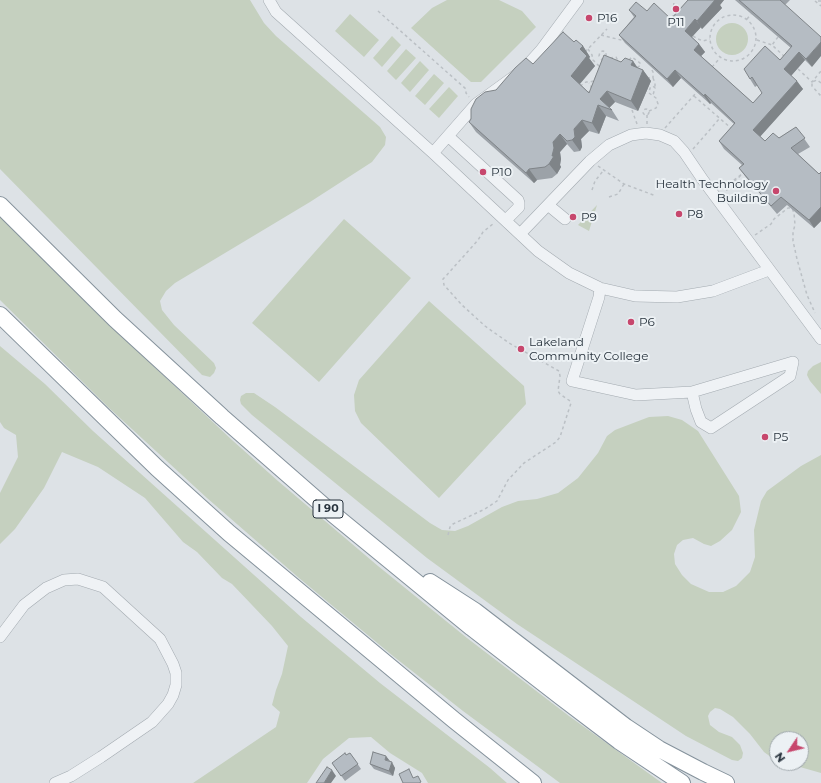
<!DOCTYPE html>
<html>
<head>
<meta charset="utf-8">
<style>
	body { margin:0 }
	#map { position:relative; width:821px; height:783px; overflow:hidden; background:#dde2e6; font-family:Montserrat,sans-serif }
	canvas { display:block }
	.north { position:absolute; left:769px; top:731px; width:40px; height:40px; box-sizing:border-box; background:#ecf1f4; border:1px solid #9da5aa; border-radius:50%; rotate:235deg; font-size:11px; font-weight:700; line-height:16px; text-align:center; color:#27323c }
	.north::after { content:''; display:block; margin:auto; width:14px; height:18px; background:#c7476d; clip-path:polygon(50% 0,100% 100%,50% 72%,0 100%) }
</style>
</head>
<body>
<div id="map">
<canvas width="821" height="783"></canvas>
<div class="north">N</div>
</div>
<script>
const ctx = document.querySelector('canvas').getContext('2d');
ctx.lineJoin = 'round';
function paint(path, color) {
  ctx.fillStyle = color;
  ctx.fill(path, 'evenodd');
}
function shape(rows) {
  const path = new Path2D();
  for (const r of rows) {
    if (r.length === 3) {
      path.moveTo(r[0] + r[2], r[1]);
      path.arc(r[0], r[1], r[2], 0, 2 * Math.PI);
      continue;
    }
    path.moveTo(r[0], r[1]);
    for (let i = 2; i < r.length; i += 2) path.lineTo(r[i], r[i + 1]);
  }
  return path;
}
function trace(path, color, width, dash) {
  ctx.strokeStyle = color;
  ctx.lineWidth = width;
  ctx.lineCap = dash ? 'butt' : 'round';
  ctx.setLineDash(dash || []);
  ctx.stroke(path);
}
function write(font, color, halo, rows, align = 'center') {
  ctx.font = font + ' Montserrat,sans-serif';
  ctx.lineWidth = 4;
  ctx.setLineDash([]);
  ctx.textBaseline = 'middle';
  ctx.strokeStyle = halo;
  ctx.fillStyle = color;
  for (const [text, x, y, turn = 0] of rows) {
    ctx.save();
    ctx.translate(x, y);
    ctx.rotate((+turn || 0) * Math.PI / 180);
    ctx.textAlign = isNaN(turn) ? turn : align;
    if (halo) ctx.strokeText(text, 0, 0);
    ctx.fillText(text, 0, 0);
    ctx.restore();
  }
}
const green = shape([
	[0,0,250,0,264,23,276,36,380,127,386,137,385,145,372,162,310,202,175,283,166,291,160,301,162,310,174,325,214,363,216,368,214,373,210,377,202,375,0,169],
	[447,0,499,0,522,11,536,27,481,82,471,82,411,28,432,8],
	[350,14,379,40,364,57,335,31],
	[732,39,16],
	[392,36,401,45,382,67,373,58],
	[406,49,416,58,396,80,387,71],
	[420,61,429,70,410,92,401,83],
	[434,74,444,83,425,105,415,96],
	[449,87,458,96,439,118,429,109],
	[597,205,589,231,578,225],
	[0,217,114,329,232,440,278,481,378,566,467,638,569,716,662,783,560,783,463,711,393,656,299,578,207,498,108,407,0,300],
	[344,219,411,278,319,382,252,323],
	[429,301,524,386,526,404,439,498,361,423,355,411,354,395,359,380],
	[0,346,45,384,93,431,301,617,380,683,490,768,507,783,428,783,422,773,390,753,371,737,349,738,323,759,307,783,193,783,276,727,280,712,272,705,276,690,282,674,288,646,272,626,232,584,222,578,197,552,183,542,145,498,98,467,62,452,44,488,15,529,0,544,0,493,18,457,16,435,4,428,0,422],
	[821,362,821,394,810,381,807,375,808,371,813,366],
	[246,393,254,393,275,407,430,523,442,530,455,531,468,526,502,507,518,501,537,499,558,493,578,478,598,453,607,436,615,430,649,417,668,416,682,420,698,431,739,496,741,512,732,530,720,541,711,546,704,544,693,538,683,540,677,545,674,554,675,564,682,575,691,584,709,592,723,592,736,586,750,572,755,557,754,530,761,501,767,491,801,466,821,455,821,773,786,763,801,763,801,739,777,739,777,761,775,760,764,752,750,734,733,717,720,709,715,708,710,712,708,716,710,725,719,732,732,737,740,745,743,753,742,758,738,761,732,760,686,736,517,624,427,558,252,415,241,404,240,400,241,396]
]);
const path = shape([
	[821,1,815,1,821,6],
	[378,11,466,89,466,93,469,97],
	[733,38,23],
	[673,18,674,0],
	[747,19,751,14],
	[601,35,625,41],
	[693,36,698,39,703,41,710,39],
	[778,37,772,45,785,57],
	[757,40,772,45],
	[588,49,592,55,593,60,600,67],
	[585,52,607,29],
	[610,58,616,57,619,63],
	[629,60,632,57,640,63,641,65,636,68],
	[603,61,599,56,600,52,603,51,606,52,606,57],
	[712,67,720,58],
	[798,69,812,82,821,71],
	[652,70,653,72,653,78],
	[647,78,653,78,655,83,655,87],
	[821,83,817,80,812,82,812,86,821,96],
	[580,86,586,82,590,82,594,81,598,72],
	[587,92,589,92,591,89,591,85,589,83],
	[694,96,732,129],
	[646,112,3],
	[632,110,637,124],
	[649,111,656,108,658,104,656,98,649,93,650,88,653,86,655,88,653,95],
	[647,115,647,124],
	[665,128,697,92],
	[693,149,720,118],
	[598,166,624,184,656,196],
	[717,183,725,184,730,183,742,174,724,193],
	[592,190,595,181,603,171],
	[609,197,618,194,624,184],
	[755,235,771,224,774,219,788,208,792,208,794,213,795,225,793,232,793,241,797,259,807,295,815,313],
	[448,535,450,527,453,524,485,509,497,501,508,480,524,463,556,442,560,437,571,403,570,401,560,394,558,391,560,376,559,371,509,343,485,326,462,305,444,285,443,279,446,276,478,240,483,232,494,223]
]);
const minor = shape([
	[269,0,276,12,433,153,538,251,569,273,600,288,635,296,677,297,713,291,769,270],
	[448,136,518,200,519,203,519,207,506,220],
	[433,153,476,104,523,70,541,50,578,0],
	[548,205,565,219],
	[520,234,590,161,609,145,631,135,646,133,660,135,674,141,684,152,703,180,821,339],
	[600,288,599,297,572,381,636,395,692,392,793,362,790,376,711,428,701,422,696,409,692,392],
	[0,637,24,605,46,588,64,580,78,579,103,587,160,639,173,664,176,673,176,685,173,695,168,704,152,722,101,757,71,776,55,783]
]);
const highway = shape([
	[0,205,115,319,222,417,333,514,472,628,561,697,619,741,682,783],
	[0,315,157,468,229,533,454,720,533,783],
	[430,582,475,611,626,727,659,749,703,772,726,783]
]);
const wall = shape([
	[688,0,724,0,720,5,722,8,702,29,701,27,692,37,699,44,705,52,701,56,753,103,762,93,758,85,755,87,750,79,780,60,791,48,735,0,790,0,785,5,812,67,805,60,791,76,803,89,760,136,765,141,779,138,796,127,810,147,798,154,819,174,821,172,821,221,814,228,787,205,777,214,745,176,739,168,742,165,724,149,719,141,734,124,711,103,710,104,681,78,673,87,625,43,619,35,634,17,629,10,647,11,671,19],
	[574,42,583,46,590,57,589,58,595,66,580,84,589,93,621,62,633,61,638,68,643,70,651,81,638,111,615,102,609,108,612,110,619,121,606,116,599,134,589,131,581,139,582,147,580,151,574,152,567,144,560,152,561,159,560,165,561,167,557,174,552,178,537,180,534,183,476,132,469,122,496,90,533,64],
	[350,753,361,769,345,781,332,763],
	[390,762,395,768,393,776,374,769,370,764]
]);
const shadedWall = shape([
	[715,0,724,0,720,5,722,8,702,29,697,21],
	[695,19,701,27,690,39,685,31],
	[821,42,821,56,812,67,806,59],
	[699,44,705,52,699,58,694,50],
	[583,46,590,57,589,58,595,66,578,86,571,76,580,49],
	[799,52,805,60,790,77,784,69],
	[633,61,640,72,631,65],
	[643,70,651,81,638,111,631,101],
	[675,70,681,78,673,87,667,79],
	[797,81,803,89,759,138,753,130],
	[607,91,615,102,608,109,600,99],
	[705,94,711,103,710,104,704,96],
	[598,105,606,116,599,134,592,123],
	[582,120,589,131,581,139,582,147,580,151,572,140,574,129],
	[560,134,567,144,560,152,561,159,560,165,561,167,557,174,549,164,552,156,553,142],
	[529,169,537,180,534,183,526,173],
	[821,207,821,221,814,228,809,220],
	[386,756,390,761,385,760],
	[392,762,395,768,393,776,389,771],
	[332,770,336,776,331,783,324,783]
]);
const building = shape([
	[688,0,715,0,697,21,695,19,685,31,699,44,694,50,753,103,762,93,752,77,750,79,744,69,765,46,780,60,792,46,739,0,780,0,821,37,821,42,806,59,799,52,784,69,797,81,753,130,765,141,773,133,779,138,796,127,805,138,791,148,819,174,821,172,821,207,809,220,781,197,771,206,739,168,744,164,719,141,735,123,705,94,704,96,675,70,667,79,619,35,636,16,629,10,636,2,647,11,654,3,671,19,688,0],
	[563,32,574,42,576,40,583,46,580,49,587,56,571,76,589,93,604,55,621,62,625,58,633,61,631,65,643,70,631,101,607,91,600,99,612,110,598,105,592,123,582,120,574,129,575,137,572,140,567,141,560,134,553,142,554,148,552,156,554,156,549,164,545,167,529,169,526,173,469,122,471,119,471,109,476,99,485,92,496,90,515,68,526,58,533,64,563,32],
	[373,752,386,756,385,760,392,762,389,771,370,764,373,752],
	[345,753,346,755,350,753,358,764,341,776,332,763,345,753],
	[327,767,332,770,324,783,316,783,327,767],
	[409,769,413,778,418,776,421,782,419,783,403,783,399,774,409,769]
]);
const markers = [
	[676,9,4,"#c7476d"],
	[589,18,4,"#c7476d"],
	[483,172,4,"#c7476d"],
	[776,191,4,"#c7476d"],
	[679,214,4,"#c7476d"],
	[573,217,4,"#c7476d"],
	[631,322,4,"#c7476d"],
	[521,349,4,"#c7476d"],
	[765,437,4,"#c7476d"]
];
const shields = [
	[328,509,30]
];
const shieldNames = [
	["I 90",328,509]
];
const poiNames = [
	["P16",597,18],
	["P11",676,22,"center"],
	["P10",491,172],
	["Health Technology",768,184,"right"],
	["Building",768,198,"right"],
	["P8",687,214],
	["P9",581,217],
	["P6",639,322],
	["Lakeland",529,342],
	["Community College",529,356],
	["P5",773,437]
];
paint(green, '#c5d0bf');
trace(minor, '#a3aab0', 12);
trace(highway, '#85929c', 18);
trace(path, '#bbc0c5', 1.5, [3, 3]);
trace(minor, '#eff2f5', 11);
trace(highway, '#fff', 16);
paint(wall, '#9ca2a8');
paint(shadedWall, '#7f8488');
paint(building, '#b5bcc3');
trace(building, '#7f8488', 1);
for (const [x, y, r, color] of markers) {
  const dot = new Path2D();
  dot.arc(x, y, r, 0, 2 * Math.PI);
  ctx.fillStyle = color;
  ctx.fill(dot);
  trace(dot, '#ecf1f4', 1.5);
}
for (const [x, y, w] of shields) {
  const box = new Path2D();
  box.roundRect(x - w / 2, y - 9, w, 18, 3);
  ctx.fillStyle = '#ecf1f4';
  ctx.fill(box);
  trace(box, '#27323c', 1);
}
write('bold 11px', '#27323c', null, shieldNames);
write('12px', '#27323c', '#ecf1f4', poiNames, 'left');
</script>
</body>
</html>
